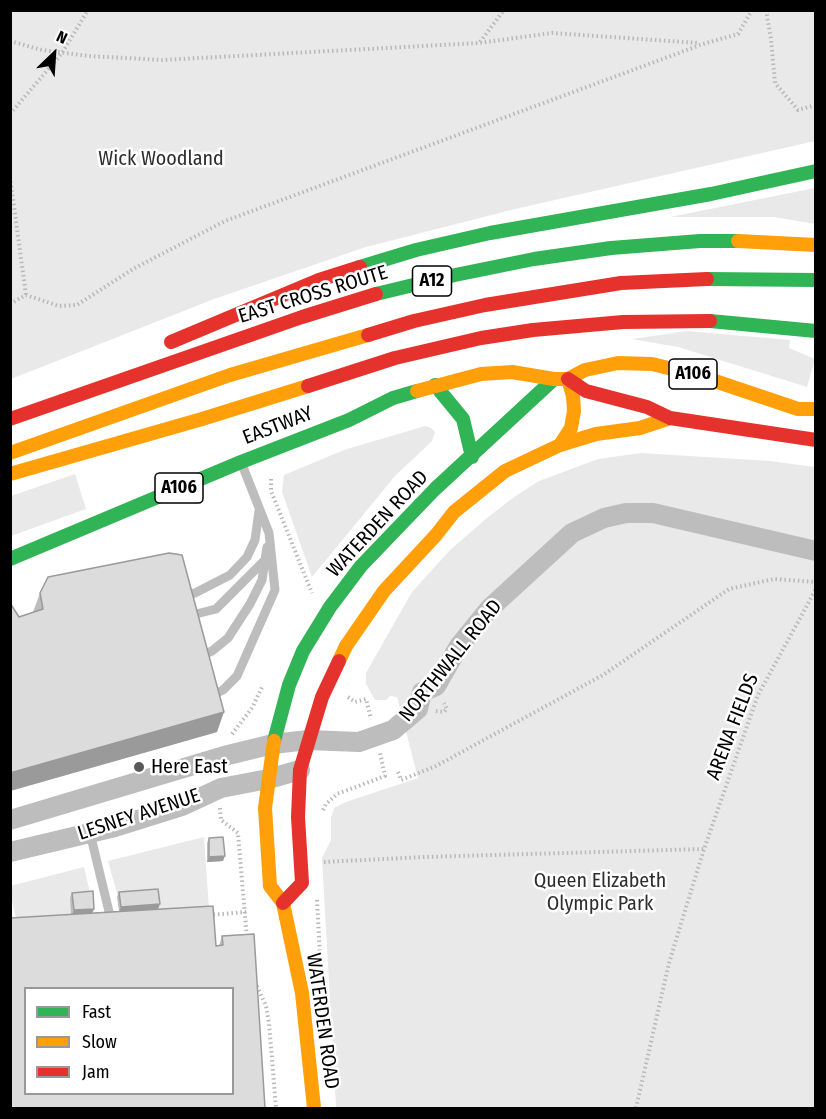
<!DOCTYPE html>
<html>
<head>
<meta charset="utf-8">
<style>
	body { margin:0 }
	#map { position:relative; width:826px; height:1119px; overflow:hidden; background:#fff; font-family:"Fira Sans Condensed",sans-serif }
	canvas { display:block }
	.frame { position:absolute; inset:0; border:12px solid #000; pointer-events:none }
	.legend { position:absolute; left:24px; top:987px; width:210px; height:108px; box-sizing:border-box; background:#fff; border:2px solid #999; margin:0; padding:8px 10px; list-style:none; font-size:18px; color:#000 }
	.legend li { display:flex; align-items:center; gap:12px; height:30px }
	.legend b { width:30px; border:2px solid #999 }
	.north { position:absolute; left:24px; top:24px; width:60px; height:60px; -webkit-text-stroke:4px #fff; paint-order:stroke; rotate:25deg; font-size:16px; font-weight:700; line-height:24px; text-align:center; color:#000 }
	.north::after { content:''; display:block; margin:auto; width:21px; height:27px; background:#000; clip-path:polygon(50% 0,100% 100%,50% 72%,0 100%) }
</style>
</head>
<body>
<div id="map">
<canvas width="826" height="1119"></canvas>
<div class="frame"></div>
<ul class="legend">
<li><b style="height:8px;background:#30b455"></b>Fast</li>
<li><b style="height:8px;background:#ff9f0a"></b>Slow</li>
<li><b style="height:8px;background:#e5322d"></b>Jam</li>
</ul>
<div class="north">N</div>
</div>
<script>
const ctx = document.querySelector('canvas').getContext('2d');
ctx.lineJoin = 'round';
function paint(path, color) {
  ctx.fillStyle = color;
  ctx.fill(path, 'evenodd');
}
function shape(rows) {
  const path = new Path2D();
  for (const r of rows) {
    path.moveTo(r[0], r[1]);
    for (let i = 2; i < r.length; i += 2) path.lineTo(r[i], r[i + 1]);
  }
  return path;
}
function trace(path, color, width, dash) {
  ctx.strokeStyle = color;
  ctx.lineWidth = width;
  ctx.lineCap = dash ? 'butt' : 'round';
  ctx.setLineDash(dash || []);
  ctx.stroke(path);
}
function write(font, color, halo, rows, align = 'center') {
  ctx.font = font + ' "Fira Sans Condensed",sans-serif';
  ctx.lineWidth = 5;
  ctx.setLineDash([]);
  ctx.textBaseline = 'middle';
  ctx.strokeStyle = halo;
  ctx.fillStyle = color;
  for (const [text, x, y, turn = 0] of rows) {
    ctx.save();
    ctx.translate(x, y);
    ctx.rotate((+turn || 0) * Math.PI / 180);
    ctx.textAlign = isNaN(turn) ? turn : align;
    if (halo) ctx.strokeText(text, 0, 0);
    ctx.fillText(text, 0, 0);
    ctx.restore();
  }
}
const green = shape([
	[11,11,815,11,815,141,515,209,366,247,214,299,11,379],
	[815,188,815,224,774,217,670,217],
	[687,331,790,340,789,348,815,359,807,387,678,347,632,339],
	[425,426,431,428,435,432,432,441,395,476,312,577,282,492,284,475,344,450],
	[641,453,770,461,815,467,815,1108,336,1108,322,858,331,840,331,818,334,808,346,802,418,778,397,697,390,696,386,700,375,700,366,684,366,673,412,592,450,550,487,518,514,497,539,481,598,459],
	[75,474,86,509,11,536,11,496],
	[204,837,209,909,158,909,118,897,108,861],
	[84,867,91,897,72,915,16,918,11,897,10,886]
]);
const path = shape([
	[766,10,771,39,775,83,798,110,816,105],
	[10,41,42,50,88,56,162,60,479,43,552,33,699,43],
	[480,42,504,10],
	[10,114,62,53,88,10],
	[10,177,26,295],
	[10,304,26,295,59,306,77,305,133,269,225,221,703,44,738,34,752,10],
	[271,479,271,491,312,593],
	[348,697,355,702,366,699,371,719],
	[436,711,444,712,447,709,444,703],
	[232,734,252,708,262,687],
	[398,772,401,780,436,766,603,675,729,589,774,579,816,582],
	[220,808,221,820,238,833,247,939],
	[323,810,326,804,337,794,385,776,380,753],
	[324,862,424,857,704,849],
	[317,900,320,956],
	[209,915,246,912],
	[257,986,266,1006,269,1023,276,1108],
	[636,1108,669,963,704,849,758,695,816,589]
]);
const lane = shape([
	[180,596,195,593,230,575,247,557,255,540,259,511],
	[188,616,216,609,266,559],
	[198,657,212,651,228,638,250,604,262,580,267,547],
	[208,697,223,690,237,676,275,590,269,533,243,467],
	[90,833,111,920]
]);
const street = shape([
	[10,820,224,756,273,744,308,740,359,742,393,730,418,709,422,692,436,686,459,646,489,609,572,533,604,518,626,513,653,513,816,551],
	[10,852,115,827,182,806,221,788,268,779,300,770]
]);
const fast = shape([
	[360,267,416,250,490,233,711,194,816,171],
	[707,279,816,280],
	[376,294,455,275,534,259,611,248,700,241,738,241],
	[710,321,816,331],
	[435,385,463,419,472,457],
	[10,559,241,462,349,420,393,398,417,391],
	[274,741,289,685,303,651,330,607,361,566,435,489,554,379]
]);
const slow = shape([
	[738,241,816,245],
	[417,391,481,374,512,372,554,379,568,379,585,370,618,363,652,364,697,375,798,409,816,409],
	[560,445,571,428,574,411,573,396,568,379],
	[10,453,230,375,368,335],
	[10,474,202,419,308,386],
	[339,661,346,646,384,591,436,535,454,512,505,471,560,445,596,434,640,428,670,418],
	[274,741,265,808,270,886,283,903,302,993,314,1108]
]);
const jam = shape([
	[368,335,414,321,485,305,621,283,707,279],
	[171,342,319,280,360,267],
	[568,379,586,391,647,407,670,418,816,440],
	[308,386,395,358,481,338,533,330,623,322,710,321],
	[10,419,302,317,376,294],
	[283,903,302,883,298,817,300,770,322,697,339,661]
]);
const wall = shape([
	[40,593,217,732,10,791,10,603,19,617,33,612],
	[209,838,223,861,207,862,207,843],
	[119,892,158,909,216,946,219,946,222,936,265,1108,71,914,70,898,72,893,92,913,119,911,117,897]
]);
const shadedWall = shape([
	[224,712,217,732,10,791,10,773],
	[225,856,223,861,207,862,209,857],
	[160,904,158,909,119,912,121,907],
	[94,909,92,914,72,915,74,910]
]);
const building = shape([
	[169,553,182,555,224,712,10,773,10,603,19,617,43,609,40,593,48,577,169,553],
	[223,837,225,856,209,857,209,838,223,837],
	[158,889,160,904,121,907,119,892,158,889],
	[93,891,94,909,74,910,72,893,93,891],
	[213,906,216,946,223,945,222,936,254,934,265,1108,10,1108,10,918,213,906],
	[26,988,232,988,232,1094,26,1094,26,988]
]);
const markers = [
	[139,767,6,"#595959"]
];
const shields = [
	[432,281,39],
	[693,374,48],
	[179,488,48]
];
const shieldNames = [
	["A12",432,281],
	["A106",693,374],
	["A106",179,488]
];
const parkNames = [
	["Wick Woodland",161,159],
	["Queen Elizabeth",600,881],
	["Olympic Park",600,904]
];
const streetNames = [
	["EAST CROSS ROUTE",313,295,-17],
	["EASTWAY",278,426,-21],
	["WATERDEN ROAD",378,524,-47],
	["NORTHWALL ROAD",451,661,-51],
	["ARENA FIELDS",733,727,-69],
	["LESNEY AVENUE",139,815,-18],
	["WATERDEN ROAD",322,1021,82]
];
const poiNames = [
	["Here East",151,767]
];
paint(green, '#e9e9e9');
trace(path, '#b8b8b8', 4, [1.5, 3]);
trace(lane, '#bdbdbd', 9);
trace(street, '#bdbdbd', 20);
trace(fast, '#30b455', 14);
trace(slow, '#ff9f0a', 14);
trace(jam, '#e5322d', 14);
paint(wall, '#bdbdbd');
paint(shadedWall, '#9a9a9a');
paint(building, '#dcdcdc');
trace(building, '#9a9a9a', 1.5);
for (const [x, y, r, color] of markers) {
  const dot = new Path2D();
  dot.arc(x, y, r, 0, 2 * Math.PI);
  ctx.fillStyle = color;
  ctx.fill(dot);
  trace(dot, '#fff', 2);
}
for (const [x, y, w] of shields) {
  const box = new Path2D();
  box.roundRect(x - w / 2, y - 15, w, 30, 4.5);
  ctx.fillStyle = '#fff';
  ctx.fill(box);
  trace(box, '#000', 1.5);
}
write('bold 18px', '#000', null, shieldNames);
write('20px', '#2e2e2e', '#fff', parkNames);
write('20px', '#000', '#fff', streetNames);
write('20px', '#000', '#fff', poiNames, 'left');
</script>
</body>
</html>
